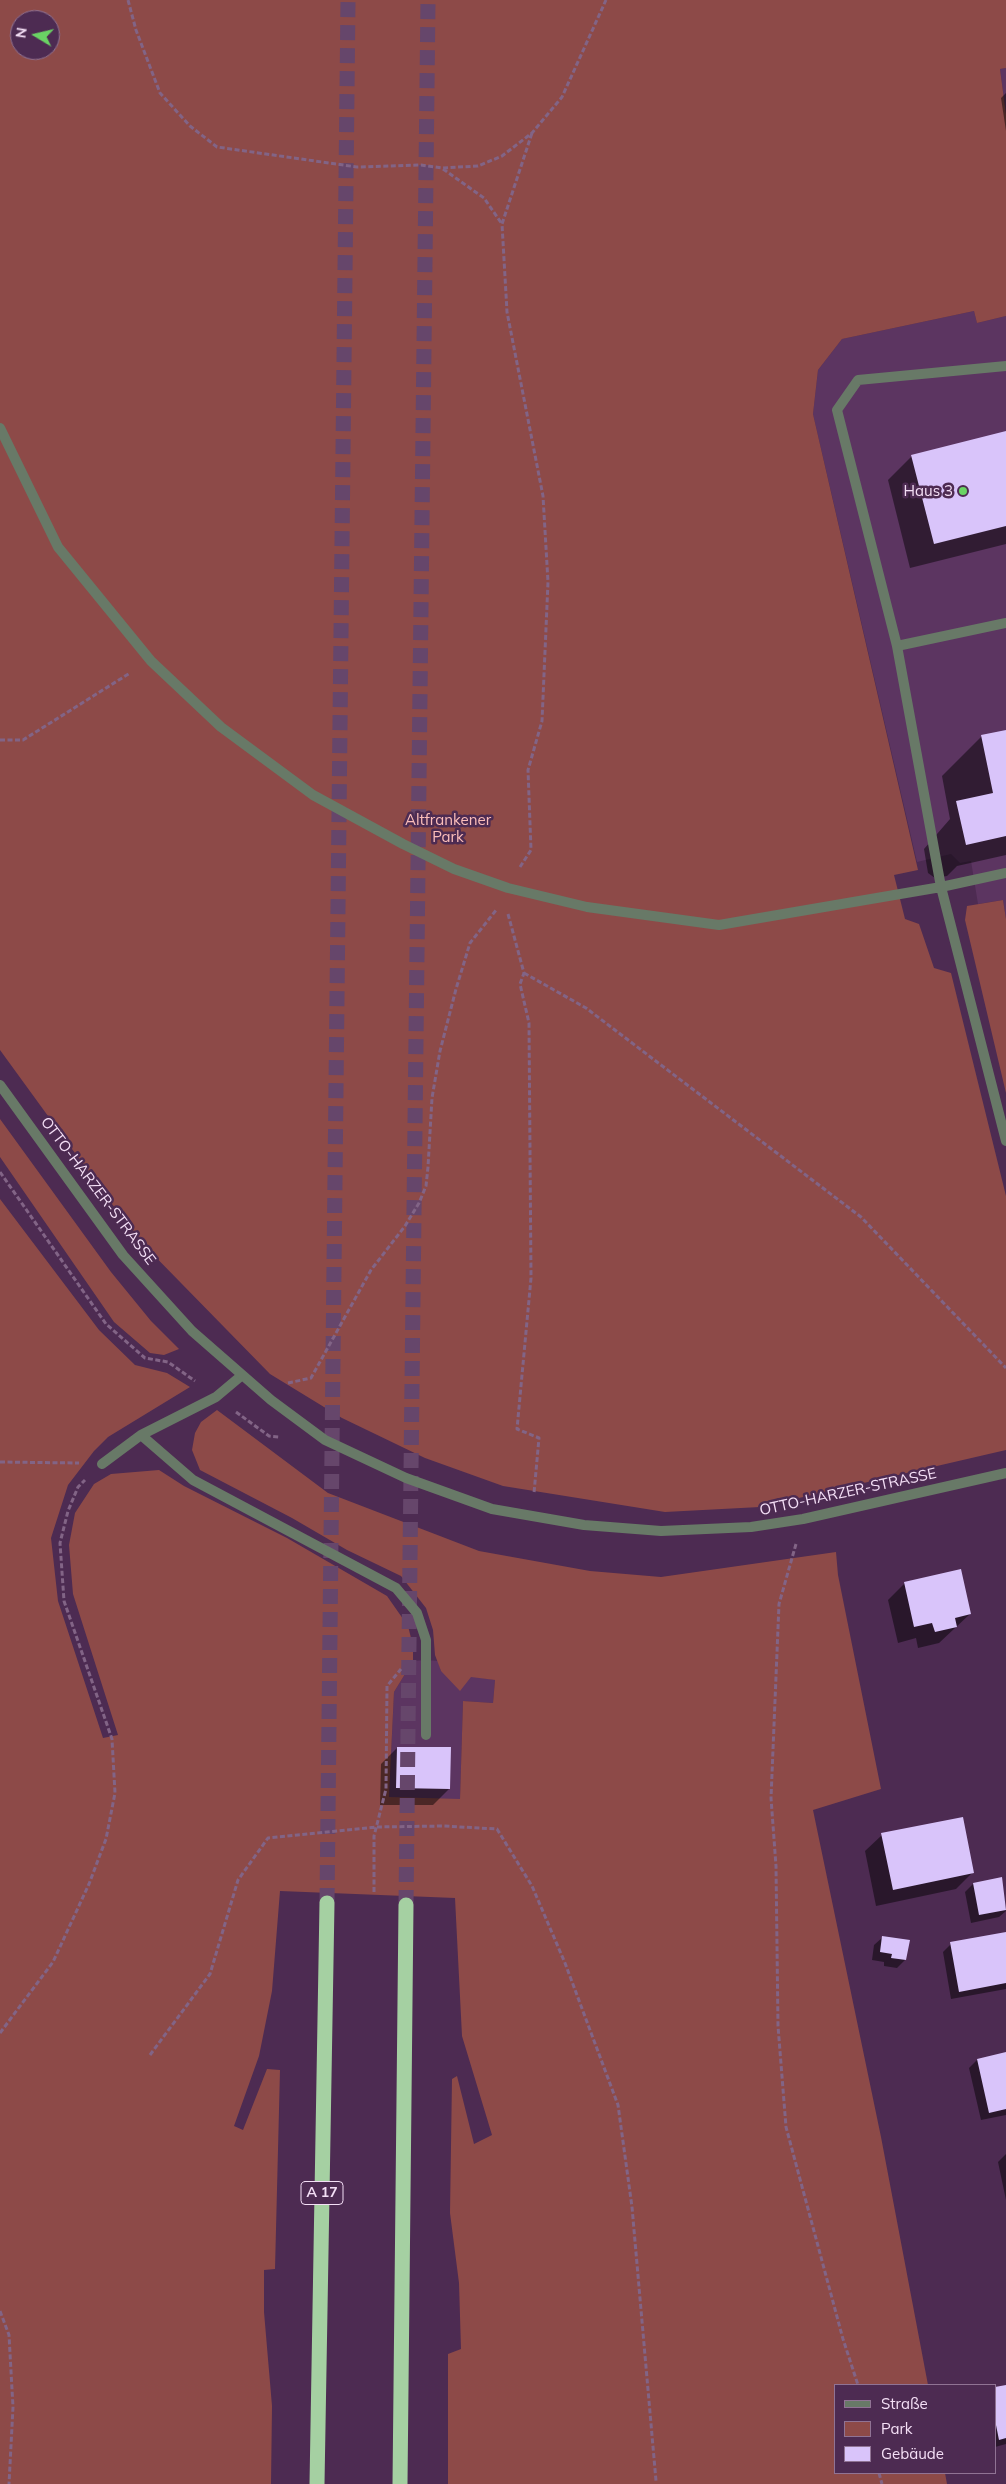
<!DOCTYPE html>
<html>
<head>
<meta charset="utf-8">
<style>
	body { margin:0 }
	#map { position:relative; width:1006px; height:2484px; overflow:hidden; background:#4d2b52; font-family:Mulish,sans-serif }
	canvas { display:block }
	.legend { position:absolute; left:834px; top:2384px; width:162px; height:90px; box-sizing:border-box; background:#4d2b52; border:1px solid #907394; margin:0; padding:6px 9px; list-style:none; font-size:15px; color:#f4dff6 }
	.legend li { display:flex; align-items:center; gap:10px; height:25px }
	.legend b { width:25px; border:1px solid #907394 }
	.north { position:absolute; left:10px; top:10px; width:50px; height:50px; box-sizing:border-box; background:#4d2b52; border:1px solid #907394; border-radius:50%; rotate:279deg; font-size:14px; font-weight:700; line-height:20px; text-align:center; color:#f4dff6 }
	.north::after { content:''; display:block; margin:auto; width:18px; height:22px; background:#6ad364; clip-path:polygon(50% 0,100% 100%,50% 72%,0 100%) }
</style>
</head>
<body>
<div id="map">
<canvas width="1006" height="2484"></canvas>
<ul class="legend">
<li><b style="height:6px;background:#687967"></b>Straße</li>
<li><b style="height:14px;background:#8d4a48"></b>Park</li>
<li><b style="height:14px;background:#d9c4fa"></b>Gebäude</li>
</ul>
<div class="north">N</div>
</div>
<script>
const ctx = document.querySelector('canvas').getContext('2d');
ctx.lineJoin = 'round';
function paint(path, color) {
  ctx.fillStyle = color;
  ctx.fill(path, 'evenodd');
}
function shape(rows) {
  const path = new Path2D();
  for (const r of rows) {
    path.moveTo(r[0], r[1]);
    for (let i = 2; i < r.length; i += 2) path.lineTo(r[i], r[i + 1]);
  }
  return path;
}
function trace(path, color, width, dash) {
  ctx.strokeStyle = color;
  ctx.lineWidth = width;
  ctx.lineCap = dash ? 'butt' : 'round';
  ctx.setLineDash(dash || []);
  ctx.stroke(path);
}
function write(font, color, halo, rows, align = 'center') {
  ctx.font = font + ' Mulish,sans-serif';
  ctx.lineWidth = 5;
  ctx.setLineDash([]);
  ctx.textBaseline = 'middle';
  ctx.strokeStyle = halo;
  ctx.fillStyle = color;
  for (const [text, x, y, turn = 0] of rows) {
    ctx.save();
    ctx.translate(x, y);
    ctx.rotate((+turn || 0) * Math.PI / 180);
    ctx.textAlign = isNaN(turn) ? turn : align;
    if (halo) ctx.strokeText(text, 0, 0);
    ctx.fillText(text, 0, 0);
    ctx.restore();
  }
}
const built = shape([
	[1006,68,1006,114,1000,69],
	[974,311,977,323,1006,316,1006,919,1003,900,978,904,971,861,960,863,951,854,917,862,813,414,818,370,842,339],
	[426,1660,438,1661,441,1671,495,1680,493,1703,463,1701,460,1800,389,1798,394,1692,413,1661]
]);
const green = shape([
	[0,0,1006,0,1006,68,1000,69,1006,114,1006,316,977,323,974,311,842,339,818,370,813,414,918,870,894,875,905,919,919,924,934,968,951,973,1006,1196,1006,1450,760,1507,665,1512,503,1486,425,1458,342,1418,270,1374,136,1237,0,1050],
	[20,20,50,20,50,50,20,50],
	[1003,900,1006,919,1006,1093,965,920,967,906],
	[0,1119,111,1272,151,1321,179,1349,164,1355,150,1353,114,1322,0,1157],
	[0,1199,99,1330,135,1365,167,1373,190,1387,108,1437,94,1451,68,1485,51,1538,58,1601,103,1738,118,1735,73,1594,69,1545,75,1513,94,1484,111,1474,159,1470,184,1486,287,1538,387,1596,408,1626,413,1646,413,1661,394,1692,389,1797,460,1799,463,1701,493,1703,495,1680,471,1677,460,1691,441,1671,435,1655,433,1630,426,1608,401,1576,347,1550,292,1518,200,1470,192,1450,195,1433,201,1422,217,1410,328,1493,479,1551,590,1571,661,1577,836,1552,838,1575,881,1789,813,1810,881,2137,928,2385,835,2385,835,2473,945,2473,947,2484,448,2484,448,2354,461,2349,459,2283,450,2213,452,2079,457,2076,474,2144,492,2135,462,2036,455,1898,280,1891,272,1991,259,2056,234,2126,243,2130,267,2069,280,2070,275,2269,264,2270,264,2312,272,2406,271,2484,0,2484]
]);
const shadow = shape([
	[1006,93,1006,131,1001,98],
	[1006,433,1006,544,910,568,888,480,912,456],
	[1006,731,1006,855,957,866,947,876,935,878,928,873,924,849,950,819,942,776,981,737],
	[905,1583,970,1614,939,1643,918,1648,916,1638,898,1643,888,1600],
	[397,1748,449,1789,433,1805,380,1805,381,1764],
	[882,1835,973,1872,956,1889,876,1906,865,1851],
	[1001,1878,1006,1911,999,1917,971,1923,965,1892,973,1884],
	[1006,1933,1006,1989,951,1999,943,1952,951,1944],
	[883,1937,905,1960,897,1968,884,1966,884,1962,872,1960,874,1945],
	[1006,2053,1006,2115,981,2120,969,2068,977,2060],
	[1006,2154,1006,2200,998,2162],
	[1006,2386,1006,2444,995,2447,995,2388]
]);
const building = shape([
	[1006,431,1006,526,934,544,911,455],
	[1006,730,1006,836,966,845,956,801,993,793,981,735],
	[961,1569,971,1614,955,1618,957,1627,935,1632,932,1623,914,1627,904,1582],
	[397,1747,451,1747,450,1789,396,1788],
	[963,1817,974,1873,893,1890,881,1833],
	[1002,1877,1006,1910,979,1915,973,1883],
	[1006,1932,1006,1983,959,1992,950,1942],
	[882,1936,910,1940,906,1960,891,1958,892,1954,880,1952],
	[1006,2052,1006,2109,989,2113,977,2059],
	[1006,2385,1006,2438,999,2440,995,2420,995,2387]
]);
const motorwayTunnel = shape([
	[327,1903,348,0],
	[406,1905,428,0]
]);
const path = shape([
	[128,0,136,30,160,93,190,126,217,147,357,167,421,165,442,168,478,166,502,156,532,133,562,97,606,0],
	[443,169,484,198,502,224],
	[0,740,23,740,130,673],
	[520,867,531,850,528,770,542,721,548,582,543,496,507,312,502,224,532,133],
	[508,914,524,973,520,984,529,1023,531,1278,517,1429,539,1438,534,1493],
	[524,973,586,1008,861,1217,1006,1368],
	[0,1172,106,1324,145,1358,168,1362,195,1381],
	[288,1383,311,1378,371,1270,405,1226,419,1203,426,1186,428,1167,432,1098,440,1051,456,989,470,943,497,909],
	[236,1412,269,1436,279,1437],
	[0,1462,79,1463],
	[796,1544,779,1604,771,1798,776,1866,778,2026,786,2127,843,2339,858,2385],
	[374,1892,374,1836,386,1789,387,1686,401,1669],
	[0,2033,53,1962,89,1884,106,1839,115,1793,112,1739,64,1601,60,1543,68,1511,78,1487,85,1480],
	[150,2055,210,1974,238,1880,268,1838,376,1827,443,1826,497,1829,532,1886,565,1963,618,2105,632,2207,656,2481],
	[0,2311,9,2335,13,2407,9,2484],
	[879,2473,882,2484]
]);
const service = shape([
	[1006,366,858,380,837,410,897,646,941,887,1006,1141],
	[0,428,58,547,151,661,221,727,313,795,403,844,454,869,508,888,587,907,719,925,941,887,1006,873],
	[897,646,1006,623],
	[141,1435,193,1480,396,1588,417,1613,426,1640,426,1735],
	[102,1464,141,1435,216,1397,241,1376]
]);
const minor = shape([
	[0,1085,123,1255,192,1331,271,1400,325,1440,406,1478,492,1509,584,1525,661,1531,751,1527,803,1519,1006,1473]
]);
const motorway = shape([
	[317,2484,327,1903],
	[400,2484,406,1905]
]);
const markers = [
	[963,491,5,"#6ad364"]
];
const shields = [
	[322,2193,42]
];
const shieldNames = [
	["A 17",322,2193]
];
const poiNames = [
	["Haus 3",953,491]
];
const parkNames = [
	["Altfrankener",448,820],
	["Park",448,837]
];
const streetNames = [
	["OTTO-HARZER-STRASSE",98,1191,53],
	["OTTO-HARZER-STRASSE",848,1492,-12]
];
paint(built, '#5c3561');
paint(green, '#8d4a48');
paint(shadow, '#0007');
paint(building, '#d9c4fa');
trace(motorwayTunnel, '#66466b', 15, [15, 8]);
trace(path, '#826486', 3, [5, 2.5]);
trace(service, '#687967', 10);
trace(minor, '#687967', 10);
trace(motorway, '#a5d0a2', 15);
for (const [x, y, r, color] of markers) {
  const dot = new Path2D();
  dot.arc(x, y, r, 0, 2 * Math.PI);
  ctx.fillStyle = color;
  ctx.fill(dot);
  trace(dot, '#4d2b52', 2);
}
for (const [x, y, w] of shields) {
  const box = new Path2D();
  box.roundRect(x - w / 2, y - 11.5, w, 23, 4);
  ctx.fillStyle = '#4d2b52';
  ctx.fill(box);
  trace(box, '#f4dff6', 1);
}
write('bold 14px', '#f4dff6', null, shieldNames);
write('15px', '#f4dff6', '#4d2b52', poiNames, 'right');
write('15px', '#fcbeba', '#4d2b52', parkNames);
write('15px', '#f4dff6', '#4d2b52', streetNames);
</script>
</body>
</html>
